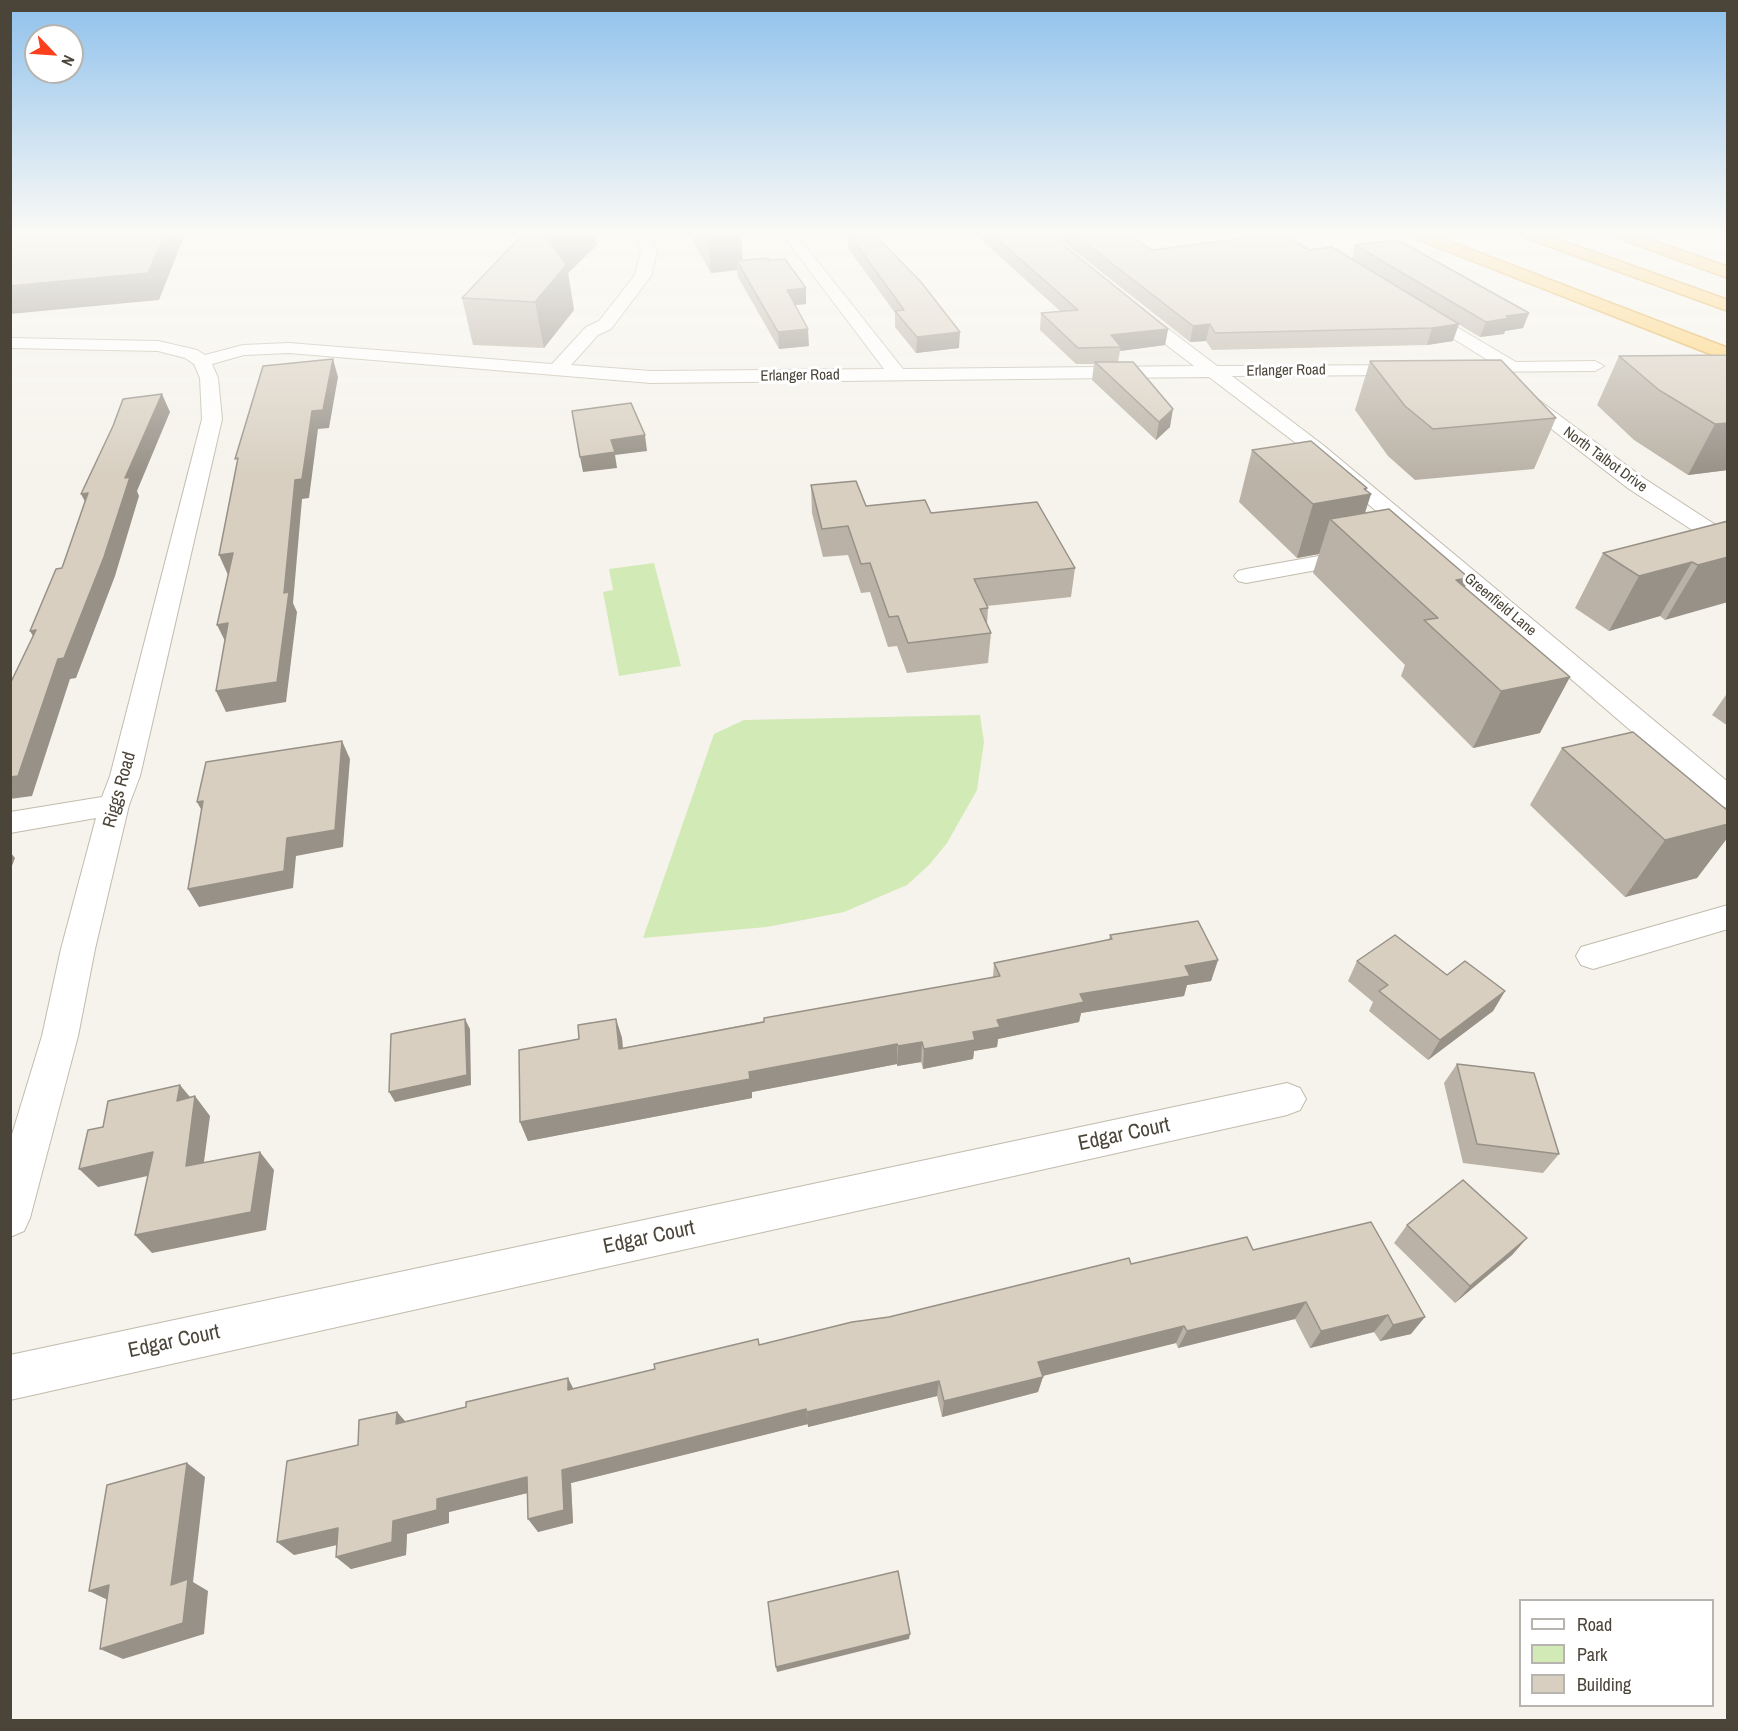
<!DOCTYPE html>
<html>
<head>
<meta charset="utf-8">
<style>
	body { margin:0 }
	#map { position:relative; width:1738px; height:1731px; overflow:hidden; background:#f6f3ec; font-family:"Archivo Narrow",sans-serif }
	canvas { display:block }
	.frame { position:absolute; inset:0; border:12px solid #4b4439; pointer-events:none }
	.legend { position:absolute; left:1519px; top:1599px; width:195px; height:108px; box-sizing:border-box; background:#fff; border:2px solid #b7b4b0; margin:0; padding:8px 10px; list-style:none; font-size:18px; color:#4b4439 }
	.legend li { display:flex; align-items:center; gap:12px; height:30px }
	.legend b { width:30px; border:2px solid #b7b4b0 }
	.north { position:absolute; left:24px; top:24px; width:60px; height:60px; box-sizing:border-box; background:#fff; border:2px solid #b7b4b0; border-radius:50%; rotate:115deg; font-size:16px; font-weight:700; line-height:24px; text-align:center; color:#4b4439 }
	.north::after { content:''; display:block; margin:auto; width:21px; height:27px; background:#fc3f1d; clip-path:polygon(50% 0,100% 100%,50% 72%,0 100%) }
</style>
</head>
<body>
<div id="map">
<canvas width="1738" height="1731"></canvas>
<div class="frame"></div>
<ul class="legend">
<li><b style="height:8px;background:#fff"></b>Road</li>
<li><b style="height:16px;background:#d2eab5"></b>Park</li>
<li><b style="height:16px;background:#d8cfc1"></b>Building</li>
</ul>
<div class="north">N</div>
</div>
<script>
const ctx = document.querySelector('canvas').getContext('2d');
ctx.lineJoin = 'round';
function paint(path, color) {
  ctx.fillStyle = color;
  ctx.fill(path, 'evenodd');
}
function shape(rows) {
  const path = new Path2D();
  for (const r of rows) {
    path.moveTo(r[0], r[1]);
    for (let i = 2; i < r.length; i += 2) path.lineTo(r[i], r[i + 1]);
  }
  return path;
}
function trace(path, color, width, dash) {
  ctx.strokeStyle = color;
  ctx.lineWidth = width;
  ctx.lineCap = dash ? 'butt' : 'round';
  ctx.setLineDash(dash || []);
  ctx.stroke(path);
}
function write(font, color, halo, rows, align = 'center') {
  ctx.font = font + ' "Archivo Narrow",sans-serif';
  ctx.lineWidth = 6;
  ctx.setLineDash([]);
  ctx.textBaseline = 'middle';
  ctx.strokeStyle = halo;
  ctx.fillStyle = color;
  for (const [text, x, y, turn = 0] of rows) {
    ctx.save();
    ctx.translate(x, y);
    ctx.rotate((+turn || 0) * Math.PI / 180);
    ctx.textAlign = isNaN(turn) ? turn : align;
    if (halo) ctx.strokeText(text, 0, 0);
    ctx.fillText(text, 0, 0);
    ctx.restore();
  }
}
const green = shape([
	[654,563,681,666,619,676,603,592,613,590,609,569],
	[980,715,984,742,977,790,947,843,929,865,907,885,844,912,767,927,643,938,714,734,744,720]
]);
const street = shape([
	[636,234,650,234,657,252,651,276,611,329,598,335,571,365,651,371,884,369,782,234,796,234,903,369,1194,366,1126,314,1124,310,1132,305,1138,306,1217,366,1418,365,1421,369,1412,375,1232,376,1323,445,1728,782,1728,808,1717,805,1309,453,1209,377,651,383,289,353,244,355,212,364,218,378,222,419,140,776,129,805,95,949,78,1036,30,1218,24,1231,10,1237,10,1141,42,1036,61,949,96,818,10,833,10,812,102,797,110,776,202,419,200,378,194,364,185,358,158,351,10,348,10,338,158,341,197,350,205,355,243,345,289,343,552,364,586,327,599,321,635,275,641,252,636,234],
	[1287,234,1304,234,1363,271,1355,276,1349,274,1287,234],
	[1421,306,1516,362,1595,361,1604,366,1595,371,1458,372,1455,368,1458,364,1491,362,1415,315,1413,311,1421,306],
	[1521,390,1528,392,1645,479,1728,533,1728,550,1720,548,1629,489,1514,400,1511,396,1521,390],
	[1358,549,1366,551,1370,556,1366,561,1246,583,1238,581,1234,576,1238,571,1246,569,1358,549],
	[1728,905,1728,929,1593,969,1581,965,1576,956,1581,947,1728,905],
	[1287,1083,1300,1088,1306,1099,1300,1110,1287,1115,10,1400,10,1355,1287,1083]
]);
const highway = shape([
	[1409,234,1430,234,1728,348,1728,361,1412,237,1409,234],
	[1521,234,1543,234,1728,300,1728,311,1524,237,1521,234],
	[1613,234,1635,234,1728,267,1728,278,1616,237,1613,234]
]);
const wall = shape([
	[523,234,595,234,597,245,568,273,574,310,544,348,473,345,462,298],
	[689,234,741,234,743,260,769,260,806,288,806,304,795,305,809,346,779,349,738,277,737,270,711,273],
	[848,234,959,348,916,353,895,327,895,313,848,248],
	[975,234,1050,234,1168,329,1165,345,1120,351,1118,362,1170,427,1156,440,1092,380,1094,364,1076,364,1040,330,1041,313,1060,311],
	[1053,234,1129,234,1152,250,1309,250,1352,259,1355,245,1529,313,1523,328,1505,331,1504,334,1480,337,1433,309,1453,341,1427,345,1212,350,1206,341,1190,342],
	[1728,355,1728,470,1688,475,1634,440,1597,405,1619,356],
	[1370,361,1556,418,1534,469,1415,480,1388,456,1355,410],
	[1252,450,1366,490,1371,494,1365,513,1469,578,1465,587,1540,733,1473,748,1401,676,1405,665,1313,573,1319,554,1297,558,1239,502],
	[811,485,866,506,931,513,1075,568,1071,597,987,606,988,608,987,625,991,633,988,663,907,673,897,646,888,647,870,592,861,593,848,555,823,557,812,513],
	[1728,521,1665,620,1660,616,1609,631,1575,608,1603,553],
	[1728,692,1728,726,1712,715],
	[1562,748,1728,811,1728,837,1697,878,1625,897,1530,805],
	[1110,935,1218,960,1211,981,1187,985,1184,996,1081,1013,1079,1022,998,1039,997,1047,974,1051,973,1059,923,1069,921,1062,897,1066,897,1064,752,1092,752,1098,528,1141,520,1122,579,1039,616,1019,622,1038,623,1048,993,977,994,963,1109,940],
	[1357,961,1505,991,1493,1011,1428,1060,1369,1011,1373,1002,1348,981],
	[1457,1064,1559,1154,1543,1173,1463,1163,1444,1083],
	[1371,1222,1411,1334,1380,1341,1374,1332,1310,1348,1295,1319,1178,1348,1176,1343,1043,1376,1038,1392,942,1417,937,1396,808,1427,808,1424,571,1483,573,1523,538,1532,527,1493,449,1512,449,1523,407,1534,406,1555,351,1569,336,1557,337,1545,294,1555,397,1412,405,1421,573,1389,759,1345,1131,1264,1253,1250],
	[1407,1225,1527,1238,1512,1255,1455,1303,1394,1243]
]);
const shadedWall = shape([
	[165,234,185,234,159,300,10,314,10,286],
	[556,234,595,234,597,245,568,273,574,310,544,348,535,302,559,273,552,237],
	[707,234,741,234,743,270,737,261,737,270,711,273],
	[806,288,806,304,788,306,787,290],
	[1529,313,1523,328,1505,331,1504,334,1480,337,1486,322,1506,316],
	[1210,324,1206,341,1190,342,1193,326],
	[1459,324,1453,341,1427,345,1432,328],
	[808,329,809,346,779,349,778,332],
	[1168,329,1165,345,1120,351,1121,347,1111,335],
	[960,332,959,348,916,353,917,337],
	[333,359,338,377,329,428,318,429,309,498,302,499,293,603,297,612,286,702,226,712,216,691,284,593,295,480,312,411],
	[162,394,170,412,137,491,139,496,115,576,76,678,70,679,32,796,10,799,10,777,58,659,125,478],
	[1173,409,1170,427,1156,440,1159,422],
	[1728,423,1728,470,1688,475,1715,424],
	[645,435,647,451,615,455,617,468,583,472,580,457,611,440],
	[1367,488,1364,496,1371,494,1355,542,1330,519,1319,554,1297,558,1313,504],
	[88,493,91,513,81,494],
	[233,553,242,573,228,575,219,555],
	[1728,557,1728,602,1665,620,1698,565],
	[1692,562,1660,616,1609,631,1639,576],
	[1469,578,1445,633,1456,580],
	[228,623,227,645,217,625],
	[36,630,42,651,30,631],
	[1570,677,1540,733,1473,748,1501,691],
	[342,741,350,759,343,847,296,856,293,888,199,907,188,889,287,838],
	[203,801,207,820,197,802],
	[1728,824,1728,837,1697,878,1625,897,1665,840],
	[10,852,15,858,10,871],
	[1218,960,1211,981,1187,985,1184,996,1081,1013,1079,1022,998,1039,997,1047,974,1051,973,1059,923,1069,924,1049,973,1032,997,1020,1080,994,1185,966],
	[1505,991,1493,1011,1428,1060,1440,1040],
	[465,1019,470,1029,471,1085,395,1102,389,1092],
	[616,1019,622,1038,624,1069,619,1049],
	[922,1042,921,1062,897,1066,898,1046],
	[897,1044,897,1064,752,1092,752,1098,528,1141,520,1122,749,1072],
	[180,1085,195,1103,195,1096,210,1116,201,1185,186,1166,177,1101],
	[153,1152,170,1171,98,1187,79,1169],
	[260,1152,274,1170,266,1230,152,1253,135,1235],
	[1527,1238,1512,1255,1455,1303,1470,1286],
	[1306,1302,1295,1319,1178,1348,1187,1331],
	[1388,1315,1374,1332,1310,1348,1321,1331],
	[1425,1317,1411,1334,1380,1341,1393,1325],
	[1184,1326,1176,1343,1034,1378,1038,1362],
	[1043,1377,1038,1392,942,1417,944,1401],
	[568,1378,576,1394,568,1390],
	[939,1381,937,1396,808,1427,807,1412],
	[806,1409,808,1424,571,1483,573,1523,538,1532,528,1519,562,1470],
	[397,1412,410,1427,396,1424],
	[187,1463,205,1477,193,1582,208,1591,204,1634,123,1659,100,1649,171,1585],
	[527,1477,536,1491,449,1512,449,1523,407,1534,406,1555,351,1569,336,1557,393,1521,437,1499],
	[338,1528,353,1541,294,1555,277,1542],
	[109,1585,112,1602,89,1591],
	[910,1634,909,1639,777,1672,776,1667]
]);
const building = shape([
	[10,234,165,234,148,273,10,286,10,234],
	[523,234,556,234,552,237,547,237,566,265,535,302,462,298,523,234],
	[849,234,874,234,921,282,960,332,917,337,895,311,904,310,849,234],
	[992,234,1050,234,1168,329,1111,335,1121,347,1078,348,1041,313,1078,310,992,234],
	[1074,234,1129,234,1152,250,1274,234,1281,234,1309,250,1332,247,1459,324,1432,328,1215,333,1210,324,1193,326,1074,234],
	[1398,240,1529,313,1506,316,1510,318,1486,322,1355,245,1398,240],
	[768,258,769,260,785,259,806,288,787,290,808,329,778,332,737,261,768,258],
	[1727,355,1728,423,1715,424,1659,390,1619,356,1727,355],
	[333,359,323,410,312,411,302,479,295,480,284,593,289,592,277,682,216,691,228,623,217,625,233,553,219,555,238,458,235,459,263,366,333,359],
	[1501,360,1556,418,1433,429,1405,406,1370,361,1501,360],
	[1095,362,1133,362,1173,409,1159,422,1095,362],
	[162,394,125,478,130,477,104,557,64,658,58,659,18,776,10,777,10,684,36,630,30,631,56,569,62,568,88,493,81,494,113,426,123,399,162,394],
	[631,403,645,435,611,440,615,452,580,457,572,411,631,403],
	[1311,441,1367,488,1364,489,1371,494,1313,504,1252,450,1311,441],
	[856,481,866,506,925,500,931,513,1037,502,1075,568,974,579,988,608,980,609,991,633,908,643,898,616,889,617,870,563,861,564,848,526,822,529,811,485,856,481],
	[1389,509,1469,578,1456,580,1570,677,1501,691,1424,620,1438,618,1330,519,1389,509],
	[1728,521,1728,557,1698,565,1692,562,1639,576,1603,553,1728,521],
	[1633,732,1728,811,1728,824,1665,840,1562,748,1633,732],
	[342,741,335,830,287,838,284,871,188,889,203,801,197,802,206,762,342,741],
	[1198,921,1218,960,1185,966,1190,976,1080,994,1084,1002,997,1020,1000,1027,973,1032,975,1040,924,1049,922,1042,898,1046,897,1044,749,1072,750,1079,520,1122,519,1050,579,1039,578,1025,616,1019,619,1049,764,1022,764,1018,1000,976,994,963,1112,939,1110,935,1198,921],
	[1395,935,1447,975,1465,961,1505,991,1440,1040,1379,991,1388,985,1357,961,1395,935],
	[465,1019,467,1075,389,1092,391,1034,465,1019],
	[1457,1064,1534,1073,1559,1154,1477,1144,1457,1064],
	[180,1085,177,1101,195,1096,186,1166,260,1152,251,1212,135,1235,153,1152,79,1169,88,1130,103,1127,108,1101,180,1085],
	[1463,1180,1527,1238,1470,1286,1407,1225,1463,1180],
	[1371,1222,1425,1317,1393,1325,1388,1315,1321,1331,1306,1302,1187,1331,1184,1326,1038,1362,1043,1377,944,1401,939,1381,807,1412,806,1409,562,1470,564,1510,528,1519,527,1477,437,1499,437,1510,393,1521,392,1542,336,1557,338,1528,277,1542,287,1461,358,1445,359,1420,397,1412,396,1424,466,1407,466,1402,568,1378,568,1390,655,1369,654,1364,758,1339,759,1345,852,1322,889,1317,1129,1258,1131,1264,1247,1237,1253,1250,1371,1222],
	[187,1463,171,1585,188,1579,183,1623,100,1649,109,1585,89,1591,107,1485,187,1463],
	[898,1571,910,1634,776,1667,768,1602,898,1571]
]);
const farStreetnames = [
	["Erlanger Road",1286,371,-1],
	["Erlanger Road",800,376,-1],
	["North Talbot Drive",1605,460,36],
	["Greenfield Lane",1500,605,40]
];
const streetNames = [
	["Riggs Road",120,790,-74]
];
const nearStreetnames = [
	["Edgar Court",1124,1135,-12],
	["Edgar Court",649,1238,-12],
	["Edgar Court",174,1342,-12]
];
paint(green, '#d2eab5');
trace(street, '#c2bbae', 2);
trace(highway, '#e0a43c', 3);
paint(street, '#fff');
paint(highway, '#ffcf6e');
paint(wall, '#bab2a6');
paint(shadedWall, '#979187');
paint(building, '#d8cfc1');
trace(building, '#979187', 1.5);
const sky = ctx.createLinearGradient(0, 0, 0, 476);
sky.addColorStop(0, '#8fc1ec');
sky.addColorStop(0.49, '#fbfaf6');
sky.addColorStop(1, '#fbfaf600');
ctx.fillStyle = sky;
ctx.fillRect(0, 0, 1738, 476);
write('15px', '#4b4439', '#fff', farStreetnames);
write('18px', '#4b4439', '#fff', streetNames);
write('21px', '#4b4439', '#fff', nearStreetnames);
</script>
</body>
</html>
